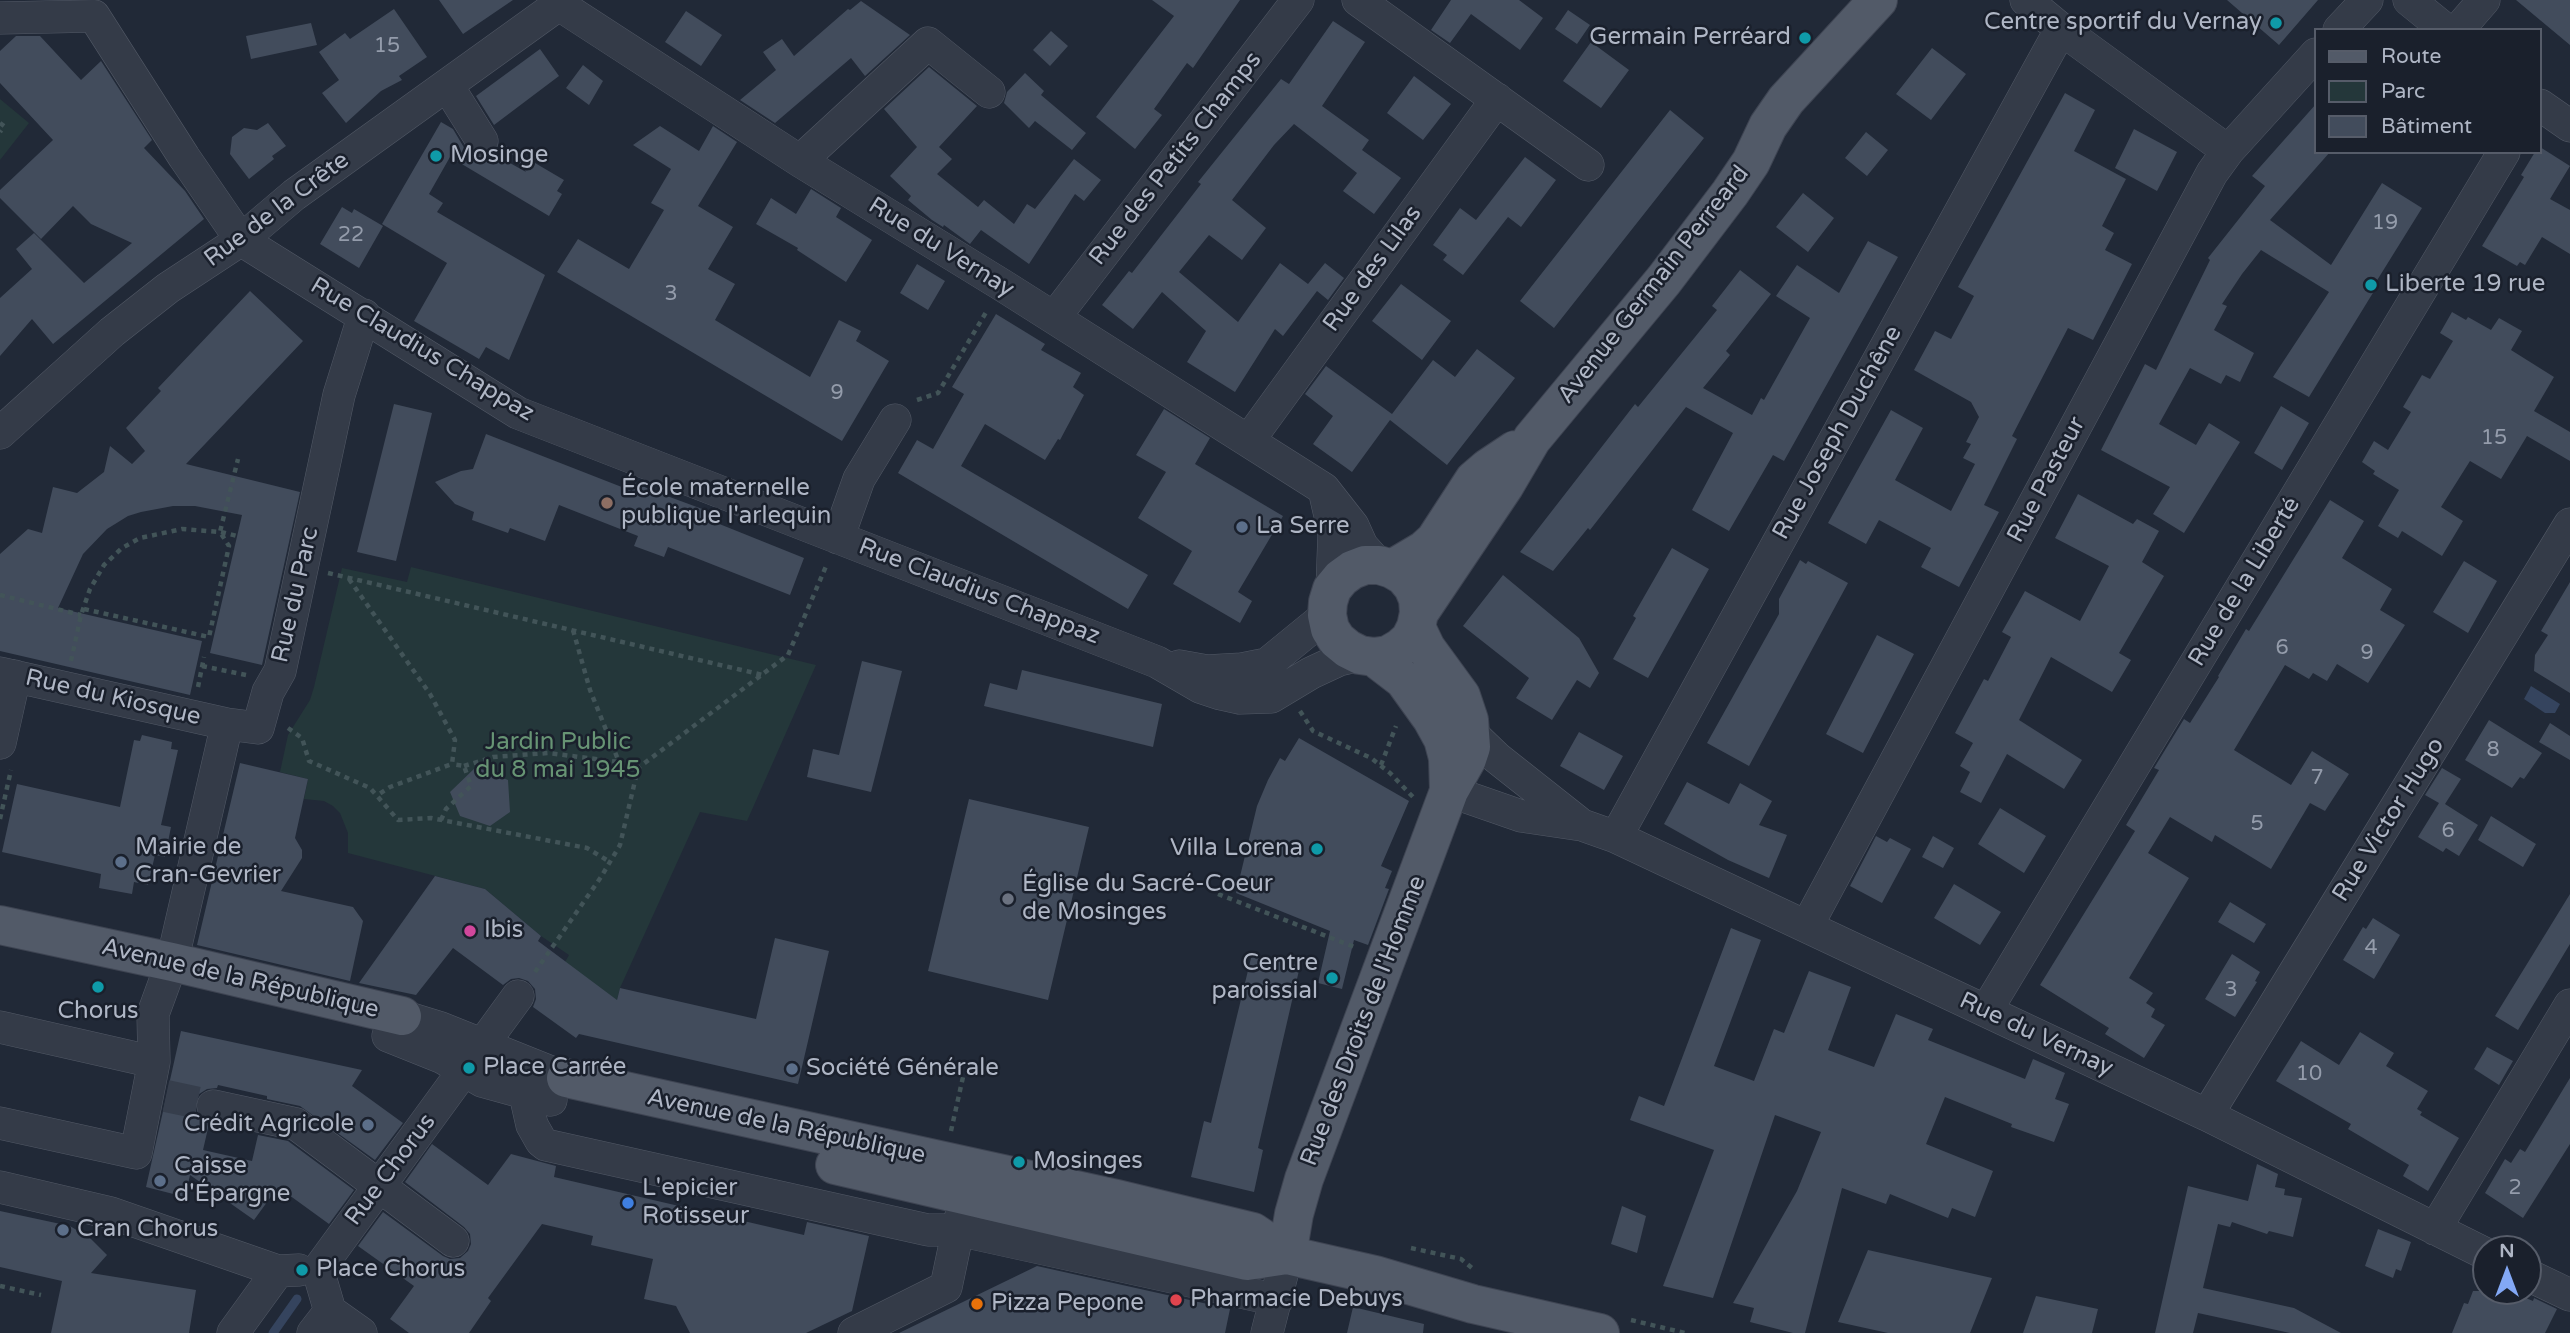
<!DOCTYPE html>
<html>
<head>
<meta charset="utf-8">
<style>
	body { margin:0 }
	#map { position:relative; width:2570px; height:1333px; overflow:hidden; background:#212937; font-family:"Varela Round",sans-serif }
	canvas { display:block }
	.legend { position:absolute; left:2314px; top:28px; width:228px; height:126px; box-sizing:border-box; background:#1a202c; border:2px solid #565c69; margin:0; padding:9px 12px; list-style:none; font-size:21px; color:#afb6c5 }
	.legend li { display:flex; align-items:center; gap:14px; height:35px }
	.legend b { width:35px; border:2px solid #565c69 }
	.north { position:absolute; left:2472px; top:1235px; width:70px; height:70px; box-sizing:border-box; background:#1a202c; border:2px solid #565c69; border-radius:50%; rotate:0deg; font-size:19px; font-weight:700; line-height:28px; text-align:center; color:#afb6c5 }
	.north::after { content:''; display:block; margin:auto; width:24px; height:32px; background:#83a8f5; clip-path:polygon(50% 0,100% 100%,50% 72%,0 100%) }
</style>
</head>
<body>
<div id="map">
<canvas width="2570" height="1333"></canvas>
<ul class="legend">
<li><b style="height:9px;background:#525a68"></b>Route</li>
<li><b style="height:19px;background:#24373a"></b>Parc</li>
<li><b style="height:19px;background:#424c5c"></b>Bâtiment</li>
</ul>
<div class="north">N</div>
</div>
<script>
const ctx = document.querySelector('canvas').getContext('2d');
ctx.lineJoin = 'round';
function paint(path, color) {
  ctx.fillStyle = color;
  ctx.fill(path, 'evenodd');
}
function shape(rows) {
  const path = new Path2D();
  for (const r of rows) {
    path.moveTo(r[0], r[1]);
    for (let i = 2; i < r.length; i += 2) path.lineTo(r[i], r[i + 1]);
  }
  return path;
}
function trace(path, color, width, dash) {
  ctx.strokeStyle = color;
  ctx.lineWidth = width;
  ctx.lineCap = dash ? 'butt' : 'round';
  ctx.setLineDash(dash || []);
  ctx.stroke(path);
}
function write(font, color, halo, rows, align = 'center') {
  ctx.font = font + ' "Varela Round",sans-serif';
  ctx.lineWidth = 5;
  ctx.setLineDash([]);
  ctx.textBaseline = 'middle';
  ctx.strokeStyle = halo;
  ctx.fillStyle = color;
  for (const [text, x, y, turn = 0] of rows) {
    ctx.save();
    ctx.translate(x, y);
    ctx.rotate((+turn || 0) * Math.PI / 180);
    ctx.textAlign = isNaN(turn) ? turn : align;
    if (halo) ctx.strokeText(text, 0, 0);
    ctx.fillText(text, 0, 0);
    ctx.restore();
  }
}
const green = shape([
	[0,99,29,123,0,160],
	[411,567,816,665,747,821,700,812,620,988,616,1004,565,962,569,955,541,936,485,889,348,853,348,833,340,813,333,806,324,801,304,799,308,779,280,772,288,735,310,700,314,687,342,568,407,582]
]);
const water = shape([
	[2531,686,2560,704,2555,713,2545,713,2524,699]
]);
const stream = shape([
	[273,1333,297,1299]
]);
const building = shape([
	[439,0,513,0,463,34],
	[1152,0,1240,0,1193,68,1187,63,1154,109,1162,115,1135,149,1096,117,1174,16],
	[1451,0,1519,0,1543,18,1520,50,1471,14,1450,43,1431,30],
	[2227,0,2318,0,2279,45],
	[2516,0,2570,0,2570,45],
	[861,1,910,35,865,76,851,58,775,123,740,100,776,70,763,52,782,39,794,56,848,9,850,10],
	[394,9,427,57,399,76,402,80,381,91,346,123,322,93,339,80,319,52,345,33,350,39],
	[1568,10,1590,25,1577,44,1555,29],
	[686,11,722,35,701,66,665,42],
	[1333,21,1365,42,1322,106,1369,140,1362,150,1401,178,1374,214,1343,191,1357,173,1294,124,1274,145,1232,200,1266,228,1242,260,1209,235,1179,272,1238,322,1280,263,1308,284,1325,263,1344,278,1328,300,1317,291,1283,336,1275,329,1235,392,1187,362,1206,331,1162,292,1133,329,1102,305,1129,271,1132,273,1201,184,1198,182,1281,79,1289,84],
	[311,23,317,45,251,59,246,36],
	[1051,31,1068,46,1050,66,1033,50],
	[16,36,40,36,81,80,101,61,152,140,144,148,185,191,204,219,53,344,32,319,0,356,0,298,32,269,16,249,34,233,84,283,132,243,91,224,73,206,41,239,0,198,0,190,53,140,0,83,0,51],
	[1591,42,1629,70,1601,108,1563,81],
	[1932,48,1966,74,1931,120,1896,94],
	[540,49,559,76,494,125,476,96],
	[583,65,603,81,589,105,566,88],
	[929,67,977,106,939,147,952,159,937,174,978,207,984,200,1014,224,1027,204,1035,209,1074,159,1101,180,1084,201,1075,194,1029,264,981,230,970,244,944,225,943,227,932,220,908,200,911,196,890,176,917,147,884,109],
	[1025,73,1044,91,1041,95,1086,133,1072,150,1035,121,1029,128,1004,103,1007,92],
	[1414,76,1451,104,1423,140,1387,113],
	[2065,93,2095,110,2074,151,2126,179,2102,226,2114,233,2105,250,2132,264,2093,340,2068,328,2012,436,2017,439,1984,505,1999,512,1959,587,1921,567,1931,548,1879,520,1866,544,1828,523,1891,410,1923,428,1895,480,1951,511,1975,464,1963,458,1971,444,1966,442,1979,417,1971,402,1914,370,1935,331,1951,339,1974,296,1958,287],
	[2316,104,2316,152,2330,152,2270,220,2331,265,2382,183,2422,208,2376,282,2379,283,2309,397,2273,377,2329,292,2261,250,2242,274,2222,304,2227,306,2214,330,2254,353,2240,382,2226,375,2221,384,2190,368,2159,424,2196,445,2209,423,2240,442,2184,533,2153,514,2170,487,2101,450,2145,364,2156,370,2210,260,2208,258,2265,186,2252,176],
	[1670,110,1704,138,1554,328,1520,301],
	[441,122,453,129,466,151,474,157,483,159,494,154,526,172,506,146,564,180,557,191,562,194,549,216,450,157,429,194,443,203,437,212,545,275,509,360,486,347,479,359,414,321,447,263,382,224],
	[268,123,286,146,272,156,274,159,249,179,230,154,232,137,244,128,257,130],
	[660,126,699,151,713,126,737,142,698,206,733,227,708,269,735,284,715,320,810,377,839,320,861,331,856,341,889,361,842,441,557,272,578,239,629,269,664,210,651,203,671,169,633,145],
	[2134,129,2177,152,2157,191,2115,168],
	[1866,132,1888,150,1867,176,1845,158],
	[2540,147,2570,166,2550,199,2570,210,2570,254,2542,237,2525,265,2520,262,2517,266,2482,246,2524,177,2521,175,2535,152,2540,152],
	[1525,157,1556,180,1521,227,1508,217,1463,275,1443,260,1447,255,1433,245,1460,208,1476,220],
	[811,189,841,208,836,217,872,240,846,282,797,250,798,248,756,224,771,198,796,214],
	[1803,193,1834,218,1808,252,1776,227],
	[342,207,352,213,354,209,383,226,359,268,320,244],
	[1868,241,1898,257,1784,461,1773,455,1729,531,1692,510,1733,433,1686,407,1590,530,1588,528,1553,571,1520,552,1635,404,1638,407,1717,310,1712,306,1740,270,1771,294,1726,351,1730,355,1703,388,1752,415,1761,398,1764,400,1810,318,1776,296,1797,265,1839,293],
	[917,264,945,281,928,310,900,293],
	[1401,284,1451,321,1422,360,1372,321],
	[250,291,303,341,186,464,300,492,262,665,210,653,242,515,195,506,173,506,141,512,128,516,107,529,83,554,58,608,202,641,190,695,0,651,0,554,28,529,42,533,53,487,77,493,104,472,110,446,132,464,145,451,126,428,161,391,158,388],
	[2452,312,2466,320,2468,317,2491,330,2499,318,2522,331,2511,350,2554,377,2534,411,2570,432,2570,461,2527,436,2501,479,2470,461,2441,507,2463,521,2442,556,2402,531,2398,538,2378,526,2399,490,2373,474,2375,471,2362,462,2374,441,2388,450,2411,412,2403,407,2422,375,2430,379,2453,341,2440,333],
	[996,314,1045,344,1041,350,1081,373,1073,387,1084,395,1060,440,1058,439,1045,460,985,424,961,466,1148,575,1128,609,898,473,917,440,933,449,964,394,952,387],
	[1477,349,1515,378,1447,465,1390,420,1352,472,1313,444,1333,416,1305,394,1326,366,1392,414,1433,360,1455,377],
	[394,404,432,413,396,561,357,552],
	[2281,406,2309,423,2282,470,2254,453],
	[1164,409,1210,438,1195,464,1283,516,1238,592,1252,601,1240,623,1173,584,1192,551,1138,518,1166,472,1136,455],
	[486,434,632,491,635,483,667,496,705,510,702,517,804,558,790,595,668,547,664,557,634,546,638,536,559,505,545,541,510,528,508,533,472,520,474,512,455,504,435,482,461,471,473,469],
	[2078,494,2133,524,2137,519,2159,531,2142,562,2164,576,2119,653,2131,660,2112,692,2051,657,2019,720,2082,760,2064,789,2007,754,1981,803,1960,792,1970,772,1960,766,1973,743,1955,733,1984,679,1988,681,2011,637,2002,632,2025,591,2080,621,2109,566,2055,538],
	[2330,500,2364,521,2342,558,2392,589,2380,610,2405,625,2368,683,2337,664,2327,681,2313,673,2309,679,2285,665,2234,750,2291,785,2312,751,2349,774,2325,811,2310,803,2271,869,2215,835,2212,842,2170,817,2148,853,2189,878,2129,978,2153,993,2146,1003,2155,1009,2151,1017,2165,1025,2144,1058,2105,1034,2109,1028,2040,985,2135,831,2126,825,2159,770,2154,768,2184,719,2190,723,2219,677,2218,676,2246,629,2249,631],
	[1672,548,1709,569,1648,678,1613,659,1636,618,1633,616],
	[1800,560,1806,564,1808,561,1848,583,1749,766,1707,743,1779,614,1779,599],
	[2464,561,2497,581,2468,633,2433,612],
	[1503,575,1579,638,1599,673,1590,688,1577,680,1552,720,1516,698,1529,678,1463,626],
	[2570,582,2570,693,2534,671,2535,655,2548,635,2541,631],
	[1877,635,1914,654,1863,753,1826,734],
	[862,661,902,671,871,792,807,777,813,749,839,755],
	[1022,670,1162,704,1153,747,984,706,990,683,1017,690],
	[2489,720,2542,753,2524,779,2520,777,2512,788,2465,760],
	[2550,723,2570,736,2570,760,2539,742],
	[1579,732,1623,756,1604,790,1560,766],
	[142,735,172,742,171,749,178,750,161,825,171,827,165,857,155,855,148,885,134,882,132,894,99,888,101,874,2,852,17,784,120,807,134,740,140,741],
	[1299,738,1409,801,1381,866,1392,871,1385,888,1389,889,1368,945,1354,940,1342,989,1318,983,1330,931,1236,893,1257,806,1268,780,1280,758,1285,761],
	[240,763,308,779,295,838,302,850,302,858,281,891,353,907,363,921,350,981,197,945],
	[476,767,508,780,510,812,490,826,460,816,450,792],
	[2442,768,2461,779,2445,804,2478,825,2459,856,2446,848,2443,852,2418,837,2439,803,2425,795],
	[1687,782,1729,804,1740,783,1772,801,1759,825,1787,835,1769,878,1728,860,1664,824],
	[969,799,1089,827,1048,1000,928,971],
	[2000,808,2046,836,2024,873,1978,844],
	[2491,816,2536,844,2523,867,2478,840],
	[1876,836,1887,842,1890,838,1911,849,1882,903,1850,886],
	[1933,836,1954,848,1943,868,1922,857],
	[435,876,485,889,541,936,538,941,617,1000,620,988,756,1019,775,938,829,951,798,1084,579,1034,576,1038,533,1007,536,999,535,989,528,981,519,978,511,979,503,985,453,948,416,995,359,983],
	[1954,884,2001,912,1980,945,1934,918],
	[2570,894,2570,944,2518,1030,2495,1016],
	[2230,902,2266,924,2254,943,2218,922],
	[2373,918,2400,935,2374,979,2343,960,2363,927,2366,929],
	[1731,928,1761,940,1714,1066,1754,1081,1774,1029,1784,1033,1809,971,1851,987,1828,1050,1874,1067,1896,1014,1933,1029,1928,1040,2025,1079,2033,1059,2065,1073,2055,1099,2069,1104,2054,1142,2011,1127,2012,1124,1945,1097,1926,1144,1993,1171,1975,1217,1952,1208,1948,1218,1890,1194,1886,1204,1842,1188,1805,1333,1793,1333,1750,1322,1754,1308,1733,1303,1797,1191,1821,1132,1775,1115,1713,1298,1663,1286,1714,1150,1630,1120,1639,1096,1664,1106],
	[1252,954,1300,966,1258,1148,1263,1150,1254,1192,1191,1177,1204,1121,1211,1123],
	[2232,954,2260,972,2255,981,2257,982,2235,1017,2205,999],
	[181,1031,362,1070,352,1086,403,1123,375,1160,300,1106,267,1099,267,1096,218,1085,217,1088,207,1089,199,1094,195,1103,196,1112,201,1120,209,1124,203,1150,252,1161,258,1135,288,1141,354,1190,329,1224,278,1187,254,1220,190,1175,185,1197,146,1187],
	[2360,1032,2394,1053,2386,1066,2428,1091,2417,1109,2422,1112,2420,1115,2459,1138,2428,1191,2403,1176,2409,1165,2348,1129,2351,1124,2276,1081,2301,1041,2339,1065],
	[2487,1047,2513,1061,2499,1085,2474,1069],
	[2570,1078,2570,1144,2523,1218,2485,1193,2505,1159,2511,1163,2520,1149,2525,1152],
	[432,1144,488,1185,511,1154,556,1166,554,1177,804,1235,807,1222,869,1236,852,1311,806,1333,690,1333,676,1306,644,1299,653,1259,591,1245,593,1236,542,1224,488,1298,491,1301,469,1333,409,1333,390,1319,414,1286,358,1246,383,1212,443,1256,450,1259,460,1258,468,1251,471,1244,470,1234,464,1227,405,1182],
	[2257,1164,2278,1174,2275,1187,2285,1189,2284,1195,2302,1198,2293,1237,2269,1231,2267,1234,2232,1222,2230,1227,2218,1224,2203,1288,2294,1308,2341,1333,2290,1333,2198,1313,2193,1333,2155,1333,2188,1186,2248,1201],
	[1622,1206,1646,1216,1637,1253,1611,1244],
	[0,1211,70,1226,91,1239,107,1255,91,1273,196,1290,189,1333,51,1333,62,1281,0,1267],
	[2378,1229,2411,1242,2401,1271,2396,1269,2393,1278,2365,1266],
	[1868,1250,1992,1278,1970,1333,1888,1333,1838,1322],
	[1037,1266,1230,1309,1225,1333,899,1333],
	[2473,1291,2509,1291,2533,1301,2534,1298,2557,1309,2545,1333,2452,1333,2464,1303,2468,1304],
	[2036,1296,2098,1309,2092,1333,2023,1333],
	[1353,1307,1424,1324,1423,1333,1347,1333]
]);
const minorTunnel = shape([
	[166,1096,213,1106]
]);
const path = shape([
	[0,123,4,126,0,132],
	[917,400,938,393,988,309],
	[221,532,237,536],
	[328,573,763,675],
	[349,579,430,694,455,740,452,764,390,787,376,796],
	[0,595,81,615],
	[84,609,209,637,229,546,220,532],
	[573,630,590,690,619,762,638,768],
	[71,661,81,615,90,589,104,565,122,548,140,538,182,529,220,532,238,459],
	[202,666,246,675],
	[198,687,204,657],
	[1300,711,1313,731,1371,758,1390,773,1413,797],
	[288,728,302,738,309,761,370,788,398,820,431,818,587,848,610,862],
	[1381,765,1396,726],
	[464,766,493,757,548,753,619,762],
	[0,819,11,770],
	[441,820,446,809,471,786,464,766,452,764],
	[1218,894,1357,948],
	[535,972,601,877,620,845,638,768,788,655,827,564],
	[951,1131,963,1077],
	[1411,1248,1461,1259,1472,1268],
	[0,1286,41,1295],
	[1631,1320,1685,1333]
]);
const minor = shape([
	[1358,0,1588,165],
	[2026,0,2061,29,2228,151],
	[2409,0,2446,30],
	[558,4,800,161,1002,285,1324,489,1353,526,1362,546,1379,565],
	[0,18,94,16,184,157,241,240,518,413,1157,662,1200,687,1221,694,1239,698,1271,697,1311,673,1339,660,1360,655],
	[2339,30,2367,0],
	[2458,30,2484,0],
	[447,85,482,141],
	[2540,105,2570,126],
	[800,161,928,43,989,92],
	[1054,318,1298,0],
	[0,433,112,332,168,288,241,240,294,195,565,0],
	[1249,440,1497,99],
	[1326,498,1334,533,1332,589],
	[838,538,859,479,895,420],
	[1179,666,1207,671,1242,669,1267,664],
	[0,673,227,724],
	[1239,698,1249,682,1267,664,1327,615],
	[1471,733,1497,758,1578,822],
	[0,743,15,676],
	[1449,791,1521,816,1582,825,1616,837,2207,1115,2486,1254],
	[1616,837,2061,29],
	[1807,926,2212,173,2228,151,2316,54],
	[1986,1011,2504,152],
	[402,1016,441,1028,566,1078],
	[0,1027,154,1062],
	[388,1036,443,1058,482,1081,551,1100],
	[525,1094,532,1125,541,1141,546,1145,928,1230,958,1230,1277,1300],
	[213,1106,296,1124,453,1241],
	[2207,1115,2570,524],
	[0,1123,136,1153,154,1062,153,1014,172,962,227,724,258,728,268,692,280,671,339,395,364,315],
	[0,1187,111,1213,278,1271],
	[2435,1229,2570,1005],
	[318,1270,518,996],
	[2528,1275,2570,1295],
	[330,1311,361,1333],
	[233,1333,278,1271,299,1270],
	[313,1333,330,1311,318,1270],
	[854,1333,946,1287,962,1211],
	[1267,1333,1287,1255]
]);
const major = shape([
	[1392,569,1424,550,1435,540,1474,480,1488,468,1515,450],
	[1419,613,1418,599,1413,587,1404,576,1392,569,1379,565,1365,565,1352,570,1341,578,1332,589,1328,602,1327,615,1330,629,1337,640,1348,649,1360,655,1374,657,1388,655,1400,648,1410,639,1416,627,1419,613,1505,485,1532,439,1664,280,1730,193,1751,162,1768,126,1786,100,1878,0],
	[1374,657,1404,680,1432,719,1443,739,1448,758,1449,791],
	[0,925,172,962,402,1016],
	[566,1078,1117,1199,1253,1232,1287,1255,1375,1275,1473,1304,1600,1333],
	[835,1165,1247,1261,1287,1255],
	[1287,1255,1294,1214,1304,1179,1449,791,1467,759,1471,747,1469,720,1461,696,1426,648,1416,627]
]);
const markers = [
	[2276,23,7,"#0f9aa8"],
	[1805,38,7,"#0f9aa8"],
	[436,156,7,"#0f9aa8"],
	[2371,285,7,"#0f9aa8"],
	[607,503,7,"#8d6e63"],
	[1242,527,7,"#5c6f8a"],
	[1317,849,7,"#0f9aa8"],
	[121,862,7,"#5c6f8a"],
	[1008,899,7,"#6b7280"],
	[470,931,7,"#d1479c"],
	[1332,978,7,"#0f9aa8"],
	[98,987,7,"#0f9aa8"],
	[469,1068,7,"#0f9aa8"],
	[792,1069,7,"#5c6f8a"],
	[368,1125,7,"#5c6f8a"],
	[1019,1162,7,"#0f9aa8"],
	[160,1181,7,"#5c6f8a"],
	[628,1203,7,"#3f7fe0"],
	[63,1230,7,"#5c6f8a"],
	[302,1270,7,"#0f9aa8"],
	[1176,1300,7,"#e0444e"],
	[977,1304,7,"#e8710a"]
];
const numberNames = [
	["15",387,46],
	["19",2385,223],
	["22",351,235],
	["3",671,294],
	["9",837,393],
	["15",2494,438],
	["6",2282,648],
	["9",2367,653],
	["8",2493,750],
	["7",2317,778],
	["5",2257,824],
	["6",2448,831],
	["4",2371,948],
	["3",2231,990],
	["10",2309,1074],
	["2",2515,1188]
];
const poiNames = [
	["Centre sportif du Vernay",2262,23,"right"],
	["Germain Perréard",1791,38,"right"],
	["Mosinge",450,156],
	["Liberte 19 rue",2385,285],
	["École maternelle",621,489],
	["publique l'arlequin",621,517],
	["La Serre",1256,527],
	["Mairie de",135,848],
	["Cran-Gevrier",135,876],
	["Villa Lorena",1303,849,"right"],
	["Église du Sacré-Coeur",1022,885],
	["de Mosinges",1022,913],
	["Ibis",484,931],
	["Centre",1318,964,"right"],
	["paroissial",1318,992,"right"],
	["Chorus",98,1012,"center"],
	["Place Carrée",483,1068],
	["Société Générale",806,1069],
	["Crédit Agricole",354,1125,"right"],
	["Mosinges",1033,1162],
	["Caisse",174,1167],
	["d'Épargne",174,1195],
	["L'epicier",642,1189],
	["Rotisseur",642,1217],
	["Cran Chorus",77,1230],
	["Place Chorus",316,1270],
	["Pharmacie Debuys",1190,1300],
	["Pizza Pepone",991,1304]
];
const streetNames = [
	["Rue des Petits Champs",1176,159,-52],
	["Rue de la Crête",277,210,-37],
	["Rue du Vernay",941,248,32],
	["Rue des Lilas",1373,269,-54],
	["Avenue Germain Perreard",1654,285,-52],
	["Rue Claudius Chappaz",422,350,31],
	["Rue Joseph Duchêne",1838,433,-61],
	["Rue Pasteur",2047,480,-62],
	["Rue de la Liberté",2245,582,-59],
	["Rue Claudius Chappaz",979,592,21],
	["Rue du Parc",296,595,-77],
	["Rue du Kiosque",113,698,13],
	["Rue Victor Hugo",2389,820,-58],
	["Avenue de la République",240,979,13],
	["Rue des Droits de l'Homme",1364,1021,-69],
	["Rue du Vernay",2036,1035,25],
	["Avenue de la République",786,1127,12],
	["Rue Chorus",391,1170,-53]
];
const parkNames = [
	["Jardin Public",558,743],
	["du 8 mai 1945",558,771]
];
paint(green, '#24373a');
paint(water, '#35445e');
trace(stream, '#35445e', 9);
paint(building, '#424c5c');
trace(minorTunnel, '#363e4c', 32, [32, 16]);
trace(minor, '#525966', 33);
trace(major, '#3e4452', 40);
trace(path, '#425458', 4.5, [5, 5]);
trace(minor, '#343b48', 32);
trace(major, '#525a68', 38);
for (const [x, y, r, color] of markers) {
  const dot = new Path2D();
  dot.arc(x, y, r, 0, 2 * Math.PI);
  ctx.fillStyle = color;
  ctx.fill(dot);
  trace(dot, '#1a202c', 2.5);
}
write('21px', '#949cab', null, numberNames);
write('24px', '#afb6c5', '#1a202c', poiNames, 'left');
write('24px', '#afb6c5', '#1a202c', streetNames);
write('24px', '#679474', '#1a202c', parkNames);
</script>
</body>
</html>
